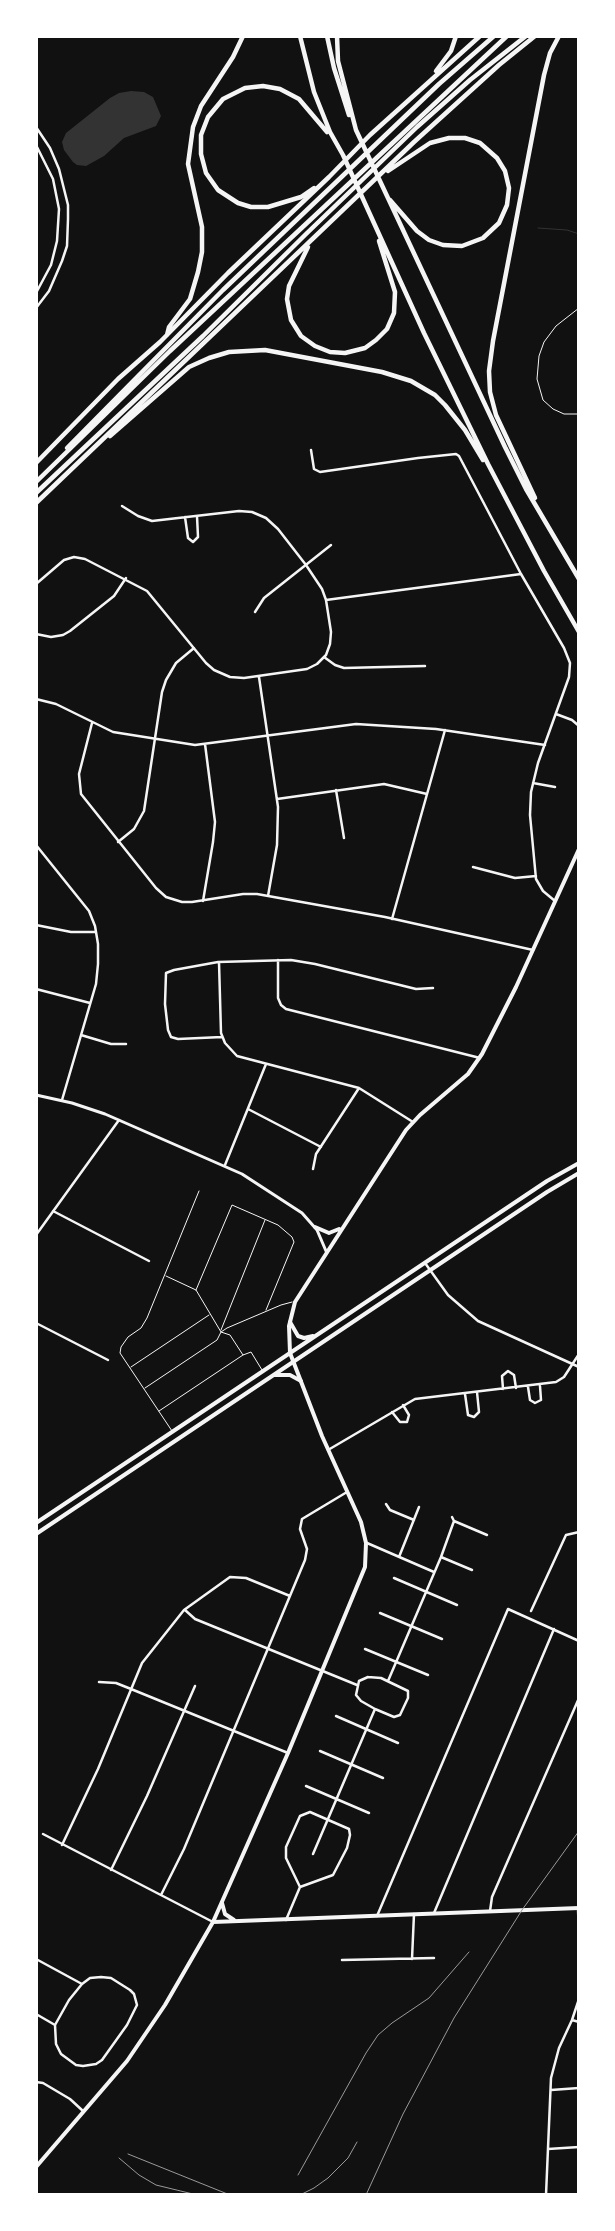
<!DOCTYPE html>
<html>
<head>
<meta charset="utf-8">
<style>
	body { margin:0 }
	#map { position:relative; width:615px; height:2231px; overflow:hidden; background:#111; font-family:"Sofia Sans Condensed",sans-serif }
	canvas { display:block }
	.frame { position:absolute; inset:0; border:38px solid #fff; pointer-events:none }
</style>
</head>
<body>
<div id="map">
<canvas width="615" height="2231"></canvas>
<div class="frame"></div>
</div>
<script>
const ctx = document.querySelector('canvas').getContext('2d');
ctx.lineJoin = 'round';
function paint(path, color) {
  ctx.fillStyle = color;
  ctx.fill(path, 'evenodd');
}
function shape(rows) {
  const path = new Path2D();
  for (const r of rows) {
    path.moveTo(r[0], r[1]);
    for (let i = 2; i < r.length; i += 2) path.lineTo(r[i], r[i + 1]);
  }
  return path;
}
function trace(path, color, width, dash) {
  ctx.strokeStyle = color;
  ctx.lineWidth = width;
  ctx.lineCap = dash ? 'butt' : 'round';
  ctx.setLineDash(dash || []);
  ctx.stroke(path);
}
const water = shape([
	[131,91,144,92,153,97,161,116,156,126,124,138,104,156,86,166,77,165,73,162,64,150,62,142,66,133,110,98,119,93]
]);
const stream = shape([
	[538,228,567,230,579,234]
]);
const service = shape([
	[579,308,556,326,544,342,539,356,537,379,543,400,553,409,564,414,579,414],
	[166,1276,196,1290,221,1332,230,1335,243,1355,251,1352,262,1370],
	[196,1290,232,1205,278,1225,292,1237,294,1242,266,1310],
	[221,1330,265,1220],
	[131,1367,209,1315],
	[145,1388,217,1340,221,1332,227,1328,281,1305,292,1302],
	[159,1411,243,1355],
	[172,1431,120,1353,121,1347,128,1337,141,1328,147,1318,199,1191]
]);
const minor = shape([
	[36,127,50,148,59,169,68,205,68,219,67,246,62,261,49,291,36,308],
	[36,145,53,179,59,209,57,241,51,265,36,293],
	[311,450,314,469,320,472,418,458,456,454,459,456,521,574,564,648,570,663,569,677,538,763,531,792,530,815,536,879,543,891,555,901],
	[185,517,188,538,193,542,198,537,197,516],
	[36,584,64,560,74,557,85,559,147,591,206,663,214,670,230,677,244,678,307,669,317,664,326,655,330,644,331,632,326,600,322,589,306,565,278,529,266,518,252,512,239,511,152,521,138,516,122,506],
	[326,600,521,574],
	[255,612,264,598,331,545],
	[36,634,51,637,63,635,70,631,114,596,126,578],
	[324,657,335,665,344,668,425,666],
	[259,677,278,807,277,845,268,896],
	[36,699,56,704,113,732,195,745,356,724,436,729,545,745],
	[556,714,572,720,579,726],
	[92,723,79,774,81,794,156,888,166,897,182,902,192,902,243,894,257,894,385,917,533,950],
	[533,783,555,787],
	[336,790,344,838],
	[277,799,384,784,427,794],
	[118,842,134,829,144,811,162,692,166,680,176,663,194,648],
	[36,845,89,911,95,926,98,944,98,964,96,984,62,1100],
	[473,867,515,878,536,876],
	[203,901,213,842,215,822,205,744],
	[392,919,445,730],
	[36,925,71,932,96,932],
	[278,960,278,998,281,1005,286,1009,480,1058],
	[219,962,221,1033,225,1043,237,1056,359,1088,413,1122],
	[36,989,90,1003],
	[81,1035,111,1044,126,1044],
	[222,1037,178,1039,171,1037,168,1030,165,1004,166,973,174,970,218,962,291,960,315,964,416,989,433,988],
	[248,1109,321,1147],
	[225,1165,266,1064],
	[313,1169,316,1154,359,1088],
	[53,1211,149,1261],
	[36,1235,119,1120],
	[425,1263,448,1295,478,1321,579,1367],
	[36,1323,108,1360],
	[528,1387,530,1400,535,1403,541,1400,540,1386],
	[503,1389,502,1376,508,1371,514,1375,516,1388],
	[465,1394,468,1415,474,1417,479,1412,477,1392],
	[392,1412,400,1422,407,1422,409,1415,403,1405],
	[328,1450,415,1399,556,1382,564,1377,579,1354],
	[386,1504,390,1510,414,1520],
	[454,1521,487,1535],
	[367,1543,434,1572],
	[399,1557,419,1507],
	[441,1557,472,1570],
	[394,1578,457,1605],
	[185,1610,195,1619,357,1685],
	[531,1611,566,1535,579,1532],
	[380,1613,442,1639],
	[365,1649,428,1675],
	[368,1677,381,1678,408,1691,408,1698,400,1715,394,1717,375,1709,361,1701,356,1695,359,1681,368,1677],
	[388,1681,441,1557,454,1521,452,1517],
	[99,1682,116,1683,131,1689,288,1753],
	[336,1716,398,1743],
	[320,1751,383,1778],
	[306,1786,369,1813],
	[43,1834,213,1922],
	[62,1845,98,1769,142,1663,184,1610,230,1577,246,1578,290,1596],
	[313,1854,375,1709],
	[111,1870,147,1796,195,1686],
	[161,1895,184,1849,305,1560,307,1549,300,1529,302,1519,347,1492],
	[578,1908,579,1940],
	[490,1911,492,1897,579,1698],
	[434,1913,554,1629],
	[377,1916,508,1609,579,1641],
	[286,1920,300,1887,333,1875,347,1848,350,1835,349,1829,310,1812,300,1816,286,1847,286,1858,300,1887],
	[36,1959,82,1984],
	[412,1959,414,1914],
	[342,1960,434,1958],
	[101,1977,111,1978,130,1990,134,1994,137,2005,127,2025,102,2060,96,2064,83,2066,76,2065,61,2054,56,2044,55,2025,69,2000,82,1984,90,1978,101,1977],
	[36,2014,55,2025],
	[572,2020,579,2022],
	[36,2082,43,2083,70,2099,83,2111],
	[551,2090,579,2088],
	[548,2149,579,2147],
	[546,2195,551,2078,559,2048,572,2020,579,1999]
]);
const tertiary = shape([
	[36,1095,72,1103,105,1114,242,1174,302,1213,317,1230,326,1251]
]);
const secondary = shape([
	[315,1227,329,1233,339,1229],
	[222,1903,225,1914,234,1920],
	[213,1922,579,1908],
	[36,2167,127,2061,165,2005,213,1922,288,1753,365,1567,366,1543,361,1522,322,1436,290,1353,289,1326,295,1302,406,1130,420,1115,468,1074,482,1054,516,987,579,849]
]);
const primary = shape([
	[290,1322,298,1336,304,1338,313,1336],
	[275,1375,290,1375,301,1381],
	[36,1523,547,1181,579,1163],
	[36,1534,547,1192,579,1173]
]);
const motorway = shape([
	[300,36,314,92,330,132,343,155,424,333,488,464,544,571,579,632],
	[327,36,334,68,349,115],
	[337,36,338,61,356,130,505,447,526,489,579,579],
	[436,71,451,51,456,36],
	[388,171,430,143,449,138,465,138,480,143,497,158,505,171,509,188,507,205,499,223,483,238,462,246,443,245,429,240,417,231,390,200],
	[314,188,301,197,268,207,251,207,238,203,218,190,206,173,201,154,201,135,208,117,223,99,245,88,263,86,280,89,299,99,327,132],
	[308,247,289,286,287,299,291,320,301,336,315,346,330,352,345,353,365,348,376,340,387,329,394,313,395,292,379,241],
	[167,335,169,327,190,299,198,272,202,252,202,227,188,164,193,127,201,106,233,57,243,36],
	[110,436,189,367,209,358,229,352,265,350,382,372,411,381,435,395,445,405,465,430,483,460],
	[67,448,223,290,439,84,494,36],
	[36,463,118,379,160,342,228,273,329,177,370,135,480,36],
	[36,482,170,351,507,36],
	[36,493,203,336,305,235,417,127,470,80,526,36],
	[535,498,496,415,490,392,489,371,493,341,544,75,550,53,559,36],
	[36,503,414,142,499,65,535,36]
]);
const rail = shape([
	[128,2154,230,2195],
	[119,2158,139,2175,156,2185,197,2195],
	[298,2175,366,2053,378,2035,392,2023,429,1998,469,1952],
	[300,2195,314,2188,328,2178,348,2158,357,2142],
	[366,2195,403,2114,454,2018,522,1910,579,1831]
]);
paint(water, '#333');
trace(stream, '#333', 1);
trace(service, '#f5f5f5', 1);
trace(minor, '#f5f5f5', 2.5);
trace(tertiary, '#f5f5f5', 3);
trace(secondary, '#f5f5f5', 4);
trace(primary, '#f5f5f5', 4);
trace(motorway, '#f5f5f5', 4.5);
trace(rail, '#9a9a9a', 1);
</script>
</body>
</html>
